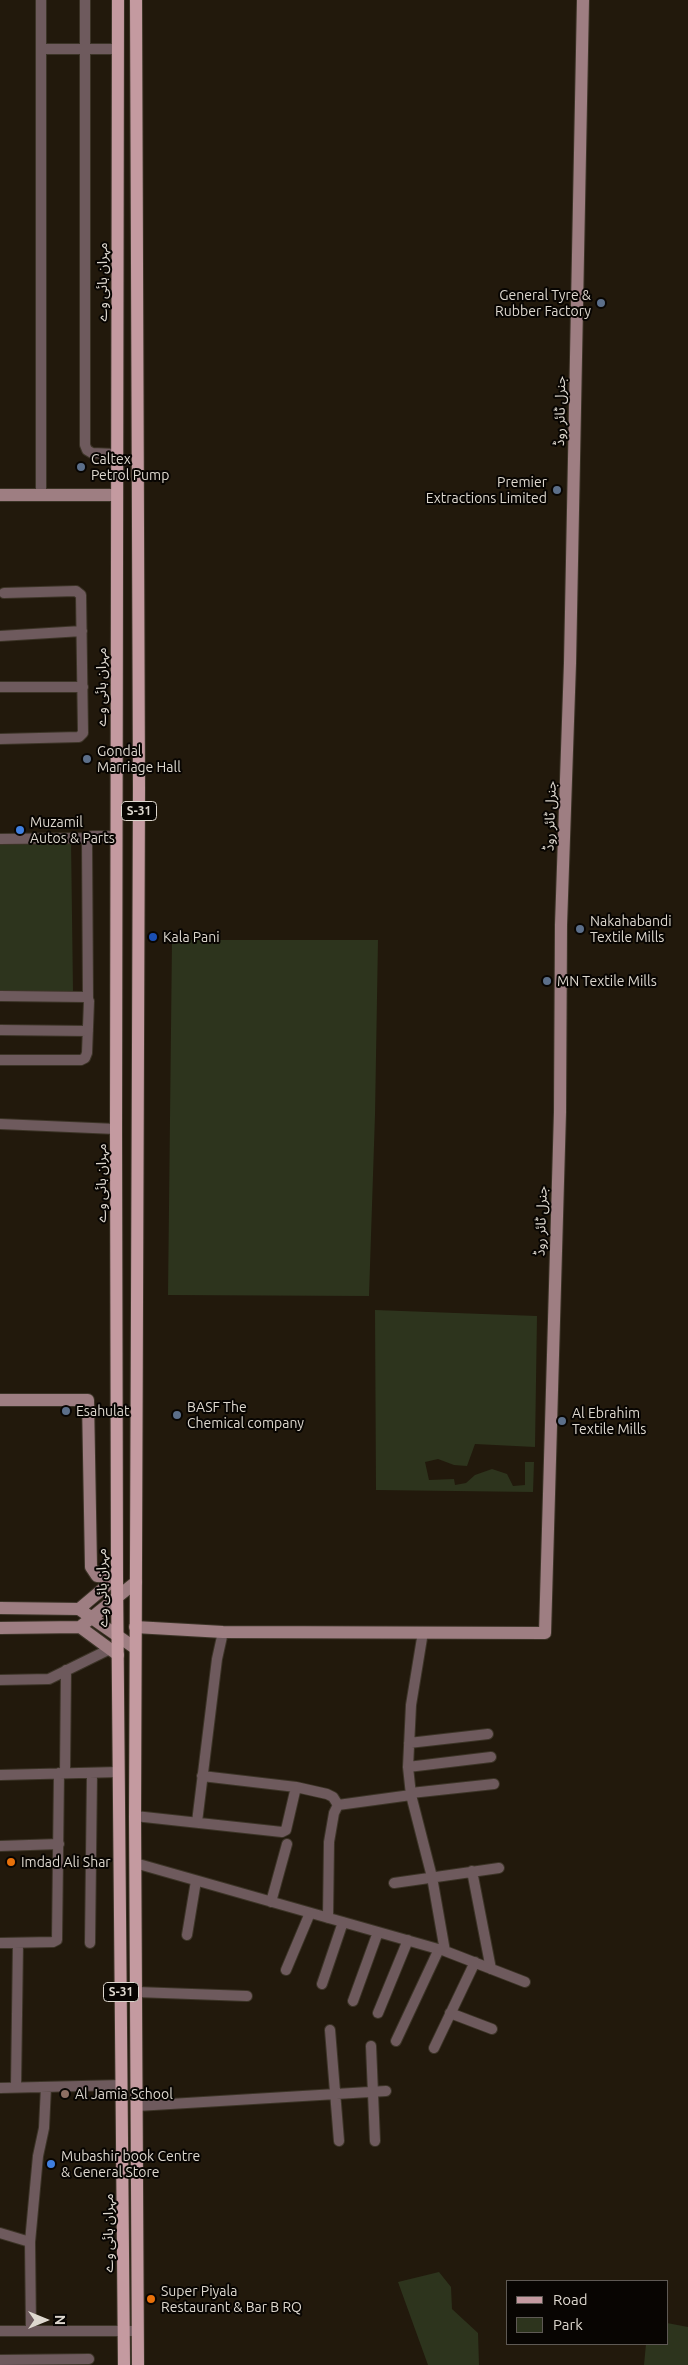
<!DOCTYPE html>
<html>
<head>
<meta charset="utf-8">
<style>
	body { margin:0 }
	#map { position:relative; width:688px; height:2365px; overflow:hidden; background:#22190c; font-family:Ubuntu,sans-serif }
	canvas { display:block }
	.legend { position:absolute; left:506px; top:2280px; width:162px; height:65px; box-sizing:border-box; background:#080502; border:1px solid #5e5954; margin:0; padding:6px 9px; list-style:none; font-size:15px; color:#ded8cf }
	.legend li { display:flex; align-items:center; gap:10px; height:25px }
	.legend b { width:25px; border:1px solid #5e5954 }
	.north { position:absolute; left:20px; top:2295px; width:50px; height:50px; -webkit-text-stroke:4px #080502; paint-order:stroke; rotate:90deg; font-size:14px; font-weight:700; line-height:20px; text-align:center; color:#ded8cf }
	.north::after { content:''; display:block; margin:auto; width:18px; height:22px; background:#ded8cf; clip-path:polygon(50% 0,100% 100%,50% 72%,0 100%) }
</style>
</head>
<body>
<div id="map">
<canvas width="688" height="2365"></canvas>
<ul class="legend">
<li><b style="height:6px;background:#c49aa0"></b>Road</li>
<li><b style="height:14px;background:#2d341d"></b>Park</li>
</ul>
<div class="north">N</div>
</div>
<script>
const ctx = document.querySelector('canvas').getContext('2d');
ctx.lineJoin = 'round';
function paint(path, color) {
  ctx.fillStyle = color;
  ctx.fill(path, 'evenodd');
}
function shape(rows) {
  const path = new Path2D();
  for (const r of rows) {
    path.moveTo(r[0], r[1]);
    for (let i = 2; i < r.length; i += 2) path.lineTo(r[i], r[i + 1]);
  }
  return path;
}
function trace(path, color, width, dash) {
  ctx.strokeStyle = color;
  ctx.lineWidth = width;
  ctx.lineCap = dash ? 'butt' : 'round';
  ctx.setLineDash(dash || []);
  ctx.stroke(path);
}
function write(font, color, halo, rows, align = 'center') {
  ctx.font = font + ' Ubuntu,"Noto Sans Arabic",sans-serif';
  ctx.lineWidth = 4;
  ctx.setLineDash([]);
  ctx.textBaseline = 'middle';
  ctx.strokeStyle = halo;
  ctx.fillStyle = color;
  for (const [text, x, y, turn = 0] of rows) {
    ctx.save();
    ctx.translate(x, y);
    ctx.rotate((+turn || 0) * Math.PI / 180);
    ctx.textAlign = isNaN(turn) ? turn : align;
    if (halo) ctx.strokeText(text, 0, 0);
    ctx.fillText(text, 0, 0);
    ctx.restore();
  }
}
const green = shape([
	[71,839,73,991,0,992,0,841],
	[172,940,378,940,375,1115,369,1296,168,1295],
	[375,1310,537,1316,535,1447,475,1444,467,1466,454,1465,438,1459,425,1462,429,1480,454,1479,455,1485,466,1483,475,1475,492,1469,507,1474,513,1486,525,1485,525,1462,534,1462,533,1492,376,1490],
	[439,2272,451,2287,452,2309,478,2333,479,2365,428,2365,398,2282],
	[667,2323,688,2327,688,2365,644,2365,646,2344,667,2344]
]);
const street = shape([
	[41,0,41,495],
	[85,0,85,445,87,450,92,453,116,454],
	[41,49,118,49],
	[0,636,82,631],
	[0,687,83,687],
	[0,739,79,737,83,733,81,595,76,591,4,593],
	[0,839,89,838],
	[0,996,86,997,89,1001,87,1053,85,1058,81,1060,0,1060],
	[88,999,87,840,92,836,116,836],
	[0,1030,88,1031],
	[0,1124,116,1129],
	[423,1632,411,1705,408,1767,411,1795,432,1877,445,1951],
	[0,1680,49,1679,110,1649],
	[409,1743,488,1734],
	[408,1767,491,1757],
	[65,1773,66,1670],
	[0,1775,119,1772],
	[202,1776,296,1787,327,1794,333,1797,338,1805],
	[411,1793,494,1784],
	[135,1816,282,1832,286,1830,296,1787],
	[197,1822,217,1659,223,1632],
	[0,1846,59,1844],
	[135,1863,445,1951,525,1982],
	[472,1871,491,1969],
	[394,1883,499,1868],
	[271,1902,287,1844],
	[328,1918,329,1842,334,1813,338,1805,411,1795],
	[187,1935,196,1881],
	[0,1943,53,1942,57,1940,59,1773],
	[90,1943,92,1773],
	[286,1970,310,1913],
	[322,1984,343,1922],
	[136,1992,247,1996],
	[353,2001,378,1932],
	[378,2013,408,1940],
	[450,2013,492,2029],
	[330,2030,339,2141],
	[396,2041,439,1949],
	[371,2046,375,2141],
	[434,2048,475,1962],
	[16,2087,18,1943],
	[0,2088,122,2085],
	[137,2106,386,2091],
	[0,2233,30,2242],
	[0,2331,138,2331],
	[31,2331,30,2242,38,2156,44,2128,46,2087],
	[0,2360,89,2359]
]);
const secondary = shape([
	[0,495,116,495],
	[0,1400,88,1400,91,1567,97,1576,117,1577],
	[0,1608,79,1609,135,1648],
	[79,1609,117,1577],
	[80,1627,118,1655],
	[135,1627,223,1632,545,1633,560,1112,561,925,570,663,583,0],
	[0,1628,80,1627,136,1582]
]);
const primary = shape([
	[118,0,116,1129,117,1577,124,2365],
	[136,0,139,787,135,1816,138,2365]
]);
const markers = [
	[601,303,5,"#5c6f8a"],
	[81,467,5,"#5c6f8a"],
	[557,490,5,"#5c6f8a"],
	[87,759,5,"#5c6f8a"],
	[20,830,5,"#3f7fe0"],
	[580,929,5,"#5c6f8a"],
	[153,937,5,"#1a4fb4"],
	[547,981,5,"#5c6f8a"],
	[66,1411,5,"#5c6f8a"],
	[177,1415,5,"#5c6f8a"],
	[562,1421,5,"#5c6f8a"],
	[11,1862,5,"#e8710a"],
	[65,2094,5,"#8d6e63"],
	[51,2164,5,"#3f7fe0"],
	[151,2299,5,"#e8710a"]
];
const shields = [
	[139,811,35],
	[121,1992,35]
];
const shieldNames = [
	["S-31",139,811],
	["S-31",121,1992]
];
const streetNames = [
	["مہران ہائی وے",102,282,-90],
	["جنرل ٹائر روڈ",560,411,-89],
	["مہران ہائی وے",101,687,-90],
	["جنرل ٹائر روڈ",550,816,-88],
	["مہران ہائی وے",101,1183,-90],
	["جنرل ٹائر روڈ",541,1221,-88],
	["مہران ہائی وے",102,1588,-91],
	["مہران ہائی وے",108,2233,-90]
];
const poiNames = [
	["General Tyre &",591,295,"right"],
	["Rubber Factory",591,311,"right"],
	["Caltex",91,459],
	["Petrol Pump",91,475],
	["Premier",547,482,"right"],
	["Extractions Limited",547,498,"right"],
	["Gondal",97,751],
	["Marriage Hall",97,767],
	["Muzamil",30,822],
	["Autos & Parts",30,838],
	["Nakahabandi",590,921],
	["Textile Mills",590,937],
	["Kala Pani",163,937],
	["MN Textile Mills",557,981],
	["BASF The",187,1407],
	["Chemical company",187,1423],
	["Esahulat",76,1411],
	["Al Ebrahim",572,1413],
	["Textile Mills",572,1429],
	["Imdad Ali Shar",21,1862],
	["Al Jamia School",75,2094],
	["Mubashir book Centre",61,2156],
	["& General Store",61,2172],
	["Super Piyala",161,2291],
	["Restaurant & Bar B RQ",161,2307]
];
paint(green, '#2d341d');
trace(street, '#3c3427', 12);
trace(secondary, '#3c3427', 14);
trace(primary, '#3c3427', 14);
trace(street, '#6e5a5d', 10);
trace(secondary, '#9e7e82', 12);
trace(primary, '#c49aa0', 12);
for (const [x, y, r, color] of markers) {
  const dot = new Path2D();
  dot.arc(x, y, r, 0, 2 * Math.PI);
  ctx.fillStyle = color;
  ctx.fill(dot);
  trace(dot, '#080502', 2);
}
for (const [x, y, w] of shields) {
  const box = new Path2D();
  box.roundRect(x - w / 2, y - 9.5, w, 19, 4);
  ctx.fillStyle = '#080502';
  ctx.fill(box);
  trace(box, '#ded8cf', 1);
}
write('bold 12px', '#ded8cf', null, shieldNames);
write('14px', '#ded8cf', '#080502', streetNames);
write('14px', '#ded8cf', '#080502', poiNames, 'left');
</script>
</body>
</html>
